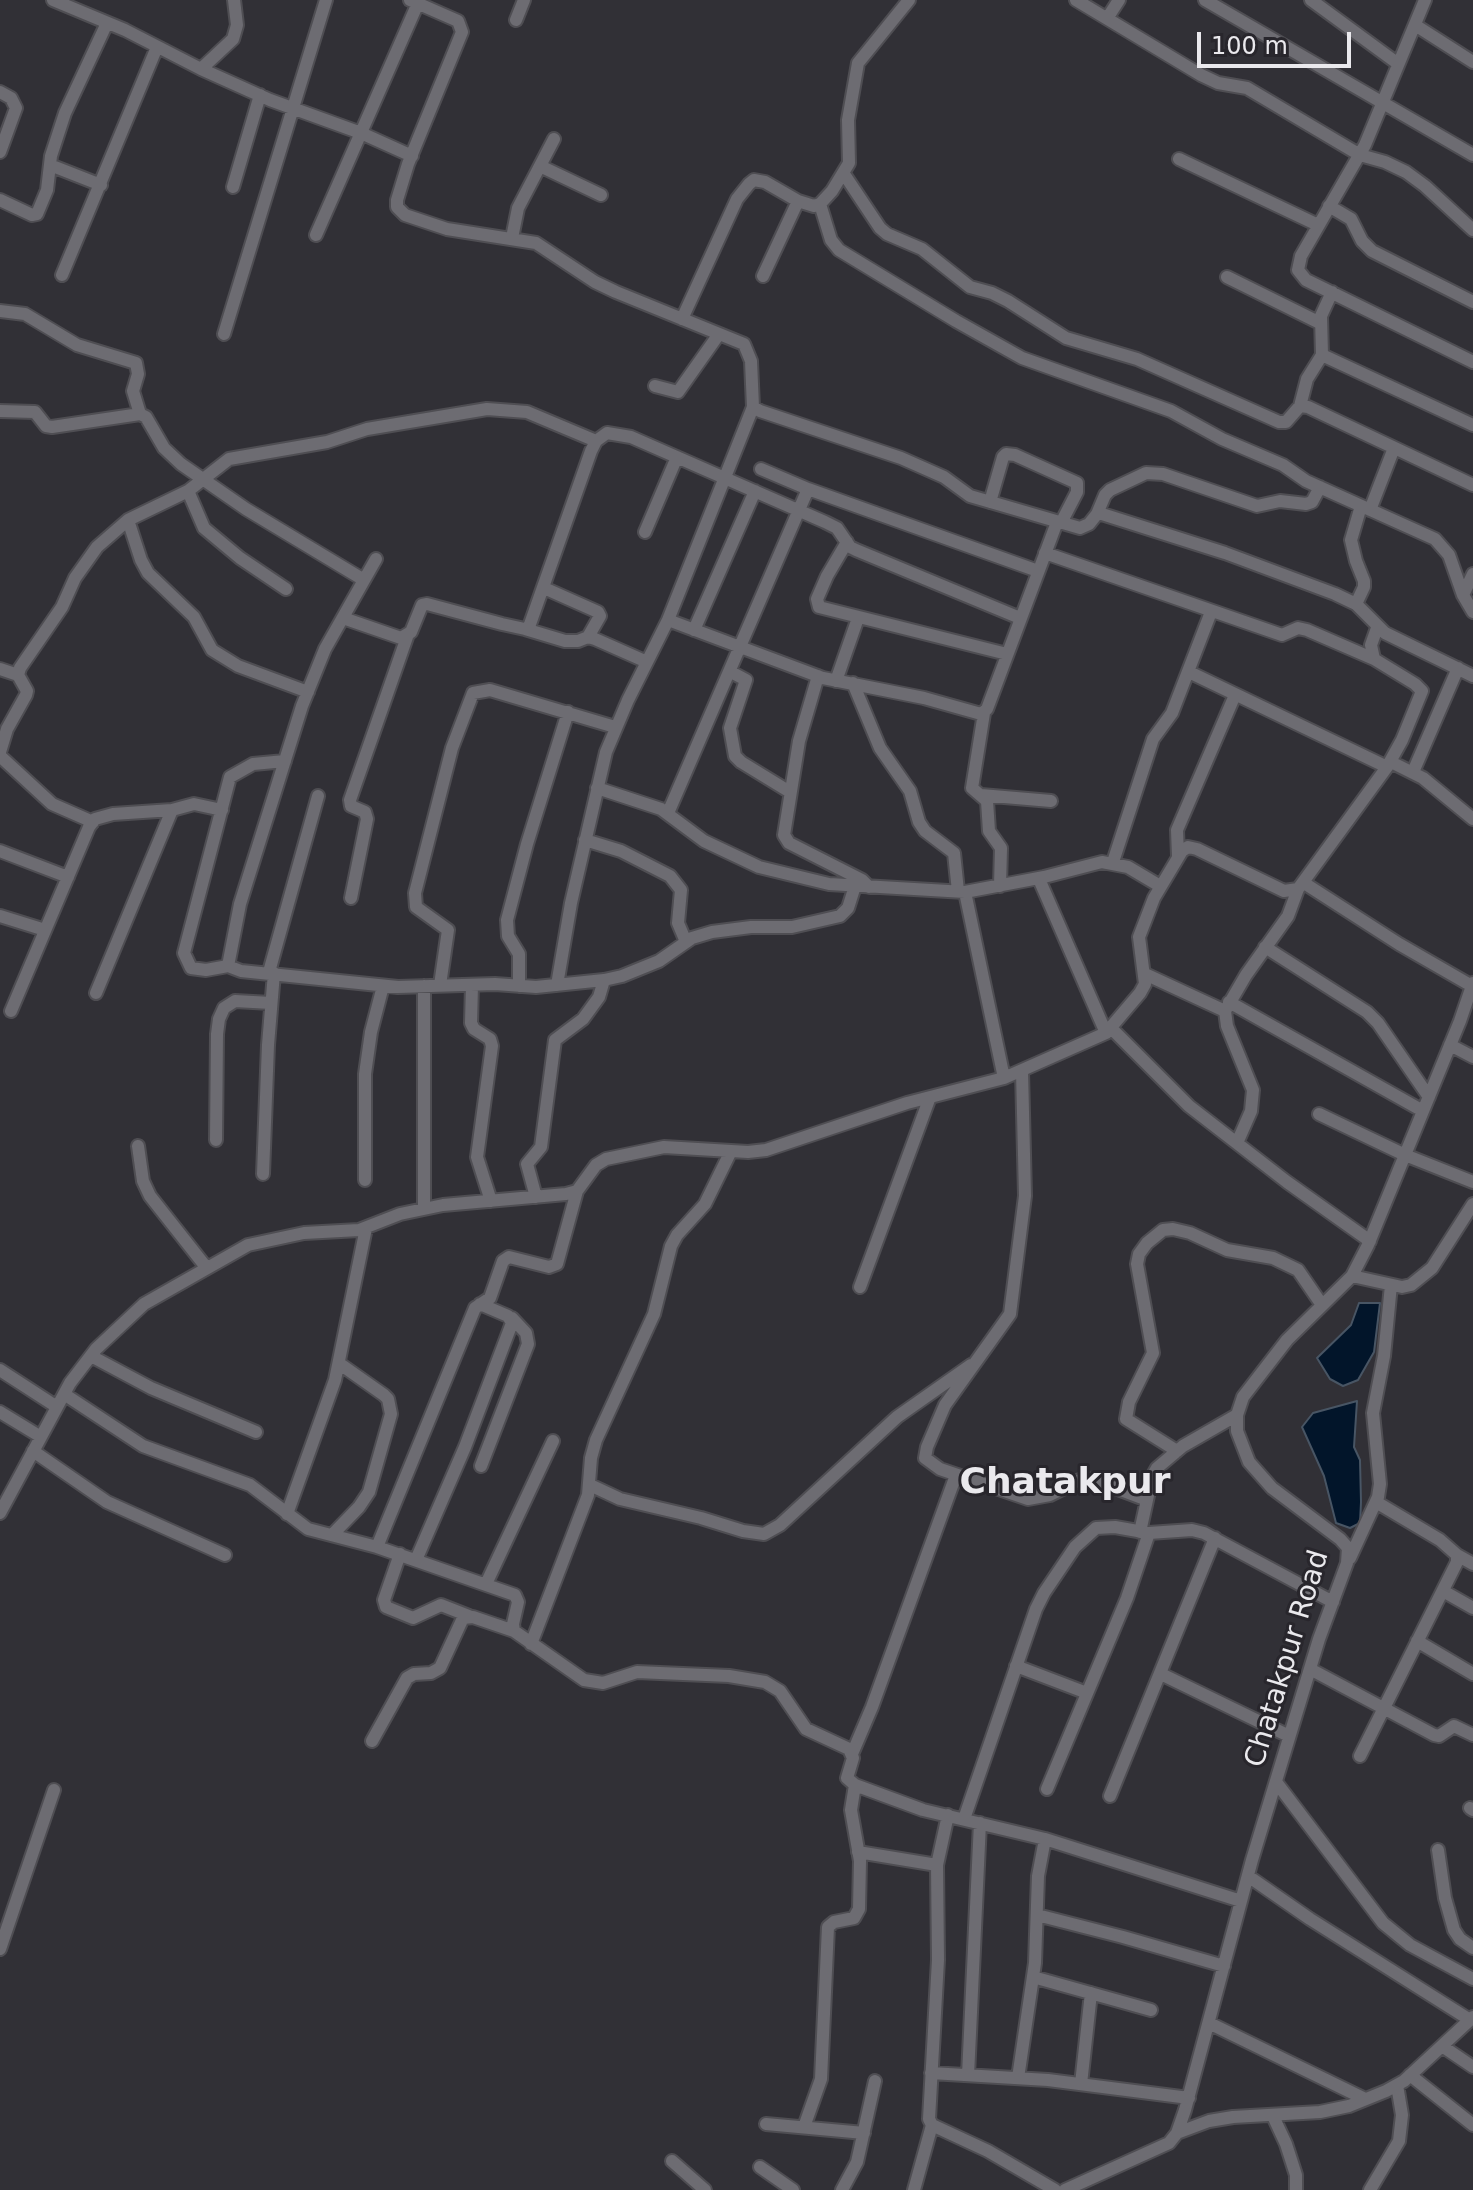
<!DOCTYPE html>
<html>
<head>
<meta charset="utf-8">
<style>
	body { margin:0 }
	#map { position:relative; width:1473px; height:2190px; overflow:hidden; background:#313036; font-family:"DejaVu Sans",sans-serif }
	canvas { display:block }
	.scale { position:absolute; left:1197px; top:32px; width:154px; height:36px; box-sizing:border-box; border:4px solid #eae9ed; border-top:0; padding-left:10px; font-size:24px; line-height:28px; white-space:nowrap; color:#eae9ed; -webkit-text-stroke:6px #28262c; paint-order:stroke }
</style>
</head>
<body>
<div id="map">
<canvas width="1473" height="2190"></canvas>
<div class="scale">100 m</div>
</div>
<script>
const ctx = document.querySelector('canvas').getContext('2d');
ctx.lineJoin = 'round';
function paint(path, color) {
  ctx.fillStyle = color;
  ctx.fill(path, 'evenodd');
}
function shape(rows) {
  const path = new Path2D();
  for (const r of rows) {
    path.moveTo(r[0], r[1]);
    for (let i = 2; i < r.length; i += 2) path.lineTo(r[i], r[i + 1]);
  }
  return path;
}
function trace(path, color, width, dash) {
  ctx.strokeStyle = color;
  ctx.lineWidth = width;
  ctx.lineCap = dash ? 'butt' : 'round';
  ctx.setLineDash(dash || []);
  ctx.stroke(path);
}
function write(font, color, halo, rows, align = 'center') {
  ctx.font = font + ' "DejaVu Sans",sans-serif';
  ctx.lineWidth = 6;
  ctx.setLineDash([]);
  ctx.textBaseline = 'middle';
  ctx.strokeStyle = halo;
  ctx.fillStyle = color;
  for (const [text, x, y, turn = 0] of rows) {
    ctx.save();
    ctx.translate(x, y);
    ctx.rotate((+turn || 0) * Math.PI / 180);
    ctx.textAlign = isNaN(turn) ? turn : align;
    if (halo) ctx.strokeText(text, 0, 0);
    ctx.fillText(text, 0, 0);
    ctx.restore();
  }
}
const water = shape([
	[1359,1303,1380,1303,1374,1352,1358,1380,1343,1386,1330,1379,1317,1358,1351,1325,1359,1303],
	[1357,1401,1354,1447,1360,1460,1361,1502,1360,1523,1350,1528,1336,1523,1324,1476,1302,1427,1313,1413,1357,1401]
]);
const minor = shape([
	[53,0,125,30,201,69,233,39,237,25,234,0],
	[410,0,458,21,462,32,408,164,397,200,397,207,405,215,447,229,536,243,595,282,616,292,744,344,751,361,753,407,760,411,901,458,944,477,970,496,1080,528,1089,524,1097,514,1102,514,1225,553,1335,594,1356,604,1385,633,1473,676],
	[1076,0,1201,75,1218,83,1247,88,1360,155,1385,162,1406,172,1425,186,1473,230],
	[1205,0,1473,155],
	[1311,0,1397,63],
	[1425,0,1365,145,1301,256,1298,270,1306,280,1473,362],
	[1108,17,1119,0],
	[516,20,524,0],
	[1415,25,1473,62],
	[201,69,270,100,361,133,412,156],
	[0,92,11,98,16,108,0,152],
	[1179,159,1318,225],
	[50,165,101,185],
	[540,166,601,195],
	[844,174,880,228,887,234,922,249,970,287,992,293,1008,301,1066,338,1137,359,1279,422,1286,422,1300,406,1308,407,1473,485],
	[233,187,260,95],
	[0,200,32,215,37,214,47,190,51,156,65,113,107,23],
	[820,204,831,240,839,250,956,321,1022,358,1171,411,1222,439,1283,465,1306,481,1435,539,1449,555,1463,595,1473,612],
	[1329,206,1351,219,1362,241,1372,251,1473,302],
	[316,235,418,3],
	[512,238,518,208,554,139],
	[62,275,157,47],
	[763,276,798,201],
	[1227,277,1320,323],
	[0,311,25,314,77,345,136,363,138,374,133,391,140,414],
	[682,319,737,199,749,184,754,180,765,182,798,201,814,206,820,204,832,191,849,163,848,120,858,63,909,0],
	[224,334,326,0],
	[1322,355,1473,425],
	[655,386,678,392,719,334],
	[1300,406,1307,379,1322,355,1321,316,1332,292],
	[0,411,35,412,46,426,52,427,140,414,146,417,164,448,181,464,246,509,364,580],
	[761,469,808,489],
	[188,491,204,528,240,558,286,589],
	[990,502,1003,457,1006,454,1015,455,1077,483,1077,492,1061,523],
	[1370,510,1394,448],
	[1097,514,1105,495,1110,490,1146,473,1163,474,1257,506,1280,501,1306,504,1312,502,1320,487],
	[128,520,141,560,148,573,194,617,212,650,238,666,308,692],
	[645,532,677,457],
	[847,542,827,576,817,599,819,607,1007,654],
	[1045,553,1282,635,1298,628,1307,630,1374,659],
	[376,559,325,649,302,706,240,904,228,966,241,971,398,987,495,984,536,987,604,980,622,976,659,961,692,938,712,932,751,927,792,927,840,916,848,908,855,886],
	[544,588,598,612,600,616,588,637],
	[1463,595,1473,574],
	[1356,604,1364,587,1364,581,1356,561,1351,540,1361,506],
	[343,618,401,638,411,632,422,605,427,604,502,624,525,629,529,627,591,451,596,441,607,433,631,437,825,522,837,528,850,547,856,550,1020,618],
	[668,620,823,678,924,698,981,714,987,709,1057,522],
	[525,629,565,641,578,641,588,637,595,639,647,662],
	[694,630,755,491],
	[0,669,18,675],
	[731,672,746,680,730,728,735,756,741,762,790,792],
	[1189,672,1387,767],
	[818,676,799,741,784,835,789,843,862,880,869,887],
	[836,681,858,618],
	[853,683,880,748,910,791,919,822,925,831,954,853,958,891],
	[984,713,972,788,987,801,989,831,1001,848,1000,886],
	[0,752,7,729,26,695,27,691,18,675,20,668,62,607,75,578,97,547,128,520,188,491,229,459,327,442,367,429,487,409,527,412,596,441],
	[0,756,52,804,93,822],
	[1391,762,1423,778,1473,819],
	[1413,772,1458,668],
	[597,788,661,809,704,841,759,867,829,884,965,892,1044,877,1102,862,1128,867,1160,886],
	[981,795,1051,801],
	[668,813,808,489,1038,571],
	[585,840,621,851,670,876,681,890,678,923,686,942],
	[0,851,68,877],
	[1178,856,1177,830,1235,695],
	[1113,862,1153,739,1172,713,1211,612],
	[1039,879,1106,1033],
	[1304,883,1399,944,1472,986],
	[965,892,1004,1078],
	[351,898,367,819,365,812,351,806,350,800,407,637],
	[0,916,45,930],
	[1265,947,1367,1012,1378,1023,1429,1097],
	[228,966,206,970,191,968,184,953,230,777,253,764,285,761],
	[269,972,318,796],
	[1145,974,1225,1011],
	[440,985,448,930,416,907,415,893,452,748,473,693,490,690,615,727],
	[472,985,471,1023,474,1029,490,1039,492,1046,477,1157,491,1201],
	[557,985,571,903,606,752,628,700,668,620,753,407],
	[519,986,519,954,508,936,507,920,527,844,568,712],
	[96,993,172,810],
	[1229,1002,1423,1111],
	[11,1011,89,827,95,819,113,814,172,810,194,804,222,810],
	[1111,1028,1189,1106,1287,1182,1370,1241],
	[1450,1045,1473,1057],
	[1022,1071,1025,1196,1010,1314,945,1405,927,1447,925,1458,940,1469,1028,1499,1050,1495,1082,1479,1094,1480,1147,1500],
	[1319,1114,1405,1155,1473,1182],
	[216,1140,217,1034,219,1019,224,1008,235,1001,271,1003],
	[1237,1143,1251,1111,1253,1090,1227,1026,1225,1011,1246,975,1288,916,1298,889],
	[138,1146,143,1181,150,1196,206,1267],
	[263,1174,268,1045,274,973],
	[365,1180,365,1074,371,1032,383,986],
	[536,1197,527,1164,541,1147,555,1040,583,1019,599,997,604,980],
	[424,1208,424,986],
	[1352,1276,1402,1287,1411,1285,1432,1268,1473,1204],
	[860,1287,930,1097],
	[91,1356,151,1388,256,1432],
	[0,1370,57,1407],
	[64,1394,143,1446,250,1485,308,1529,377,1547,515,1595,518,1602,513,1624,514,1631,584,1680,603,1683,637,1672,729,1676,765,1682,780,1691,806,1729,849,1749,853,1758,847,1778,855,1785,923,1810,1045,1839,1241,1901],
	[0,1412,41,1437],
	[33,1451,107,1502,225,1555],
	[1177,1451,1126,1419,1129,1402,1153,1353,1137,1264,1139,1254,1147,1243,1163,1230,1173,1229,1190,1233,1227,1250,1273,1258,1298,1270,1322,1305],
	[481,1466,528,1344,526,1333,512,1318],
	[590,1485,620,1499,701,1518,743,1531,764,1534,780,1525,897,1417,971,1365],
	[0,1513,70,1383,96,1349,144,1304,248,1245,304,1233,359,1230,400,1214,443,1205,566,1194,577,1191,596,1165,606,1159,664,1147,748,1152,766,1150,907,1103,1004,1078,1106,1033,1140,993,1145,984,1139,937,1154,898,1182,851,1188,847,1197,849,1284,891,1298,889,1387,767,1402,740,1422,691,1415,684,1374,659,1371,645,1377,628],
	[287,1514,335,1380,366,1228],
	[1140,1532,1152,1477,1157,1468,1183,1446,1237,1415],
	[332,1535,359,1507,369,1492,391,1414,388,1399,384,1395,340,1364],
	[377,1547,475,1308,490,1298,503,1261,509,1257,549,1267,557,1264,577,1191],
	[400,1554,384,1600,386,1607,413,1618,441,1605,469,1616],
	[1457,1555,1473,1564],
	[1350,1558,1378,1497,1380,1484,1373,1413,1384,1356,1391,1285],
	[416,1560,465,1447,512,1323,508,1316,480,1304],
	[486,1584,553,1441],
	[1443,1591,1473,1608],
	[1417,1641,1473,1674],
	[531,1644,588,1495,591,1458,596,1440,654,1314,671,1246,677,1235,705,1204,731,1151],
	[1016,1666,1087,1693],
	[1310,1669,1434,1735,1439,1736,1454,1726,1473,1735],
	[1161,1674,1289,1736],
	[372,1741,407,1678,414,1674,431,1673,440,1668,463,1618,473,1617,514,1631],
	[852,1754,872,1707,956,1475],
	[1360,1756,1457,1562,1457,1555,1440,1540,1376,1502],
	[1276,1782,1383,1923,1410,1945,1473,1979],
	[1047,1789,1127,1598,1149,1533],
	[1110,1796,1215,1538],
	[1470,1808,1473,1810],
	[948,1815,937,1865,938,1960,929,2119,932,2125,988,2151,1055,2190],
	[964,1819,1036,1609,1044,1593,1075,1547,1096,1528,1115,1527,1149,1533,1192,1530,1204,1533,1333,1602],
	[1438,1850,1445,1898,1454,1930,1460,1939,1473,1948],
	[858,1852,937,1865],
	[1248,1876,1310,1919,1470,2020],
	[1037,1915,1123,1937,1224,1966],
	[0,1949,54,1790],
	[1033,1977,1151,2010],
	[1209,2023,1365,2099],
	[1442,2046,1473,2067],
	[931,2073,1048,2080,1189,2098],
	[968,2075,980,1823],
	[1410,2075,1473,2125],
	[1018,2078,1035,1963,1038,1876,1045,1839],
	[1081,2084,1091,1993],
	[1273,2116,1286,2144,1296,2175,1296,2190],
	[766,2124,864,2133],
	[804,2127,821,2079,828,1927,834,1922,854,1918,859,1909,860,1861,851,1810,855,1785],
	[1177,2133,1209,2121,1233,2117,1320,2112,1349,2106,1386,2091,1404,2081,1473,2017],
	[672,2161,705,2190],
	[760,2167,793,2190],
	[842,2190,857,2162,875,2081],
	[914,2190,932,2125],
	[1065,2190,1169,2143,1177,2133,1185,2110,1252,1860,1319,1639,1347,1563,1348,1548,1340,1539,1272,1488,1249,1462,1237,1431,1237,1415,1243,1397,1287,1340,1352,1276,1368,1245,1460,1021,1473,983],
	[1370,2190,1399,2141,1402,2115,1397,2085]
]);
const streetNames = [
	["Chatakpur Road",1288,1659,-73]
];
const districtNames = [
	["Chatakpur",1065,1484]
];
paint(water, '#02152a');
trace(water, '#485564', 2);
trace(minor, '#4f4e53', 16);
trace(minor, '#6d6c72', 12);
write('28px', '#eae9ed', '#28262c', streetNames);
write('bold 36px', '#eae9ed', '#28262c', districtNames);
</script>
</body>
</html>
